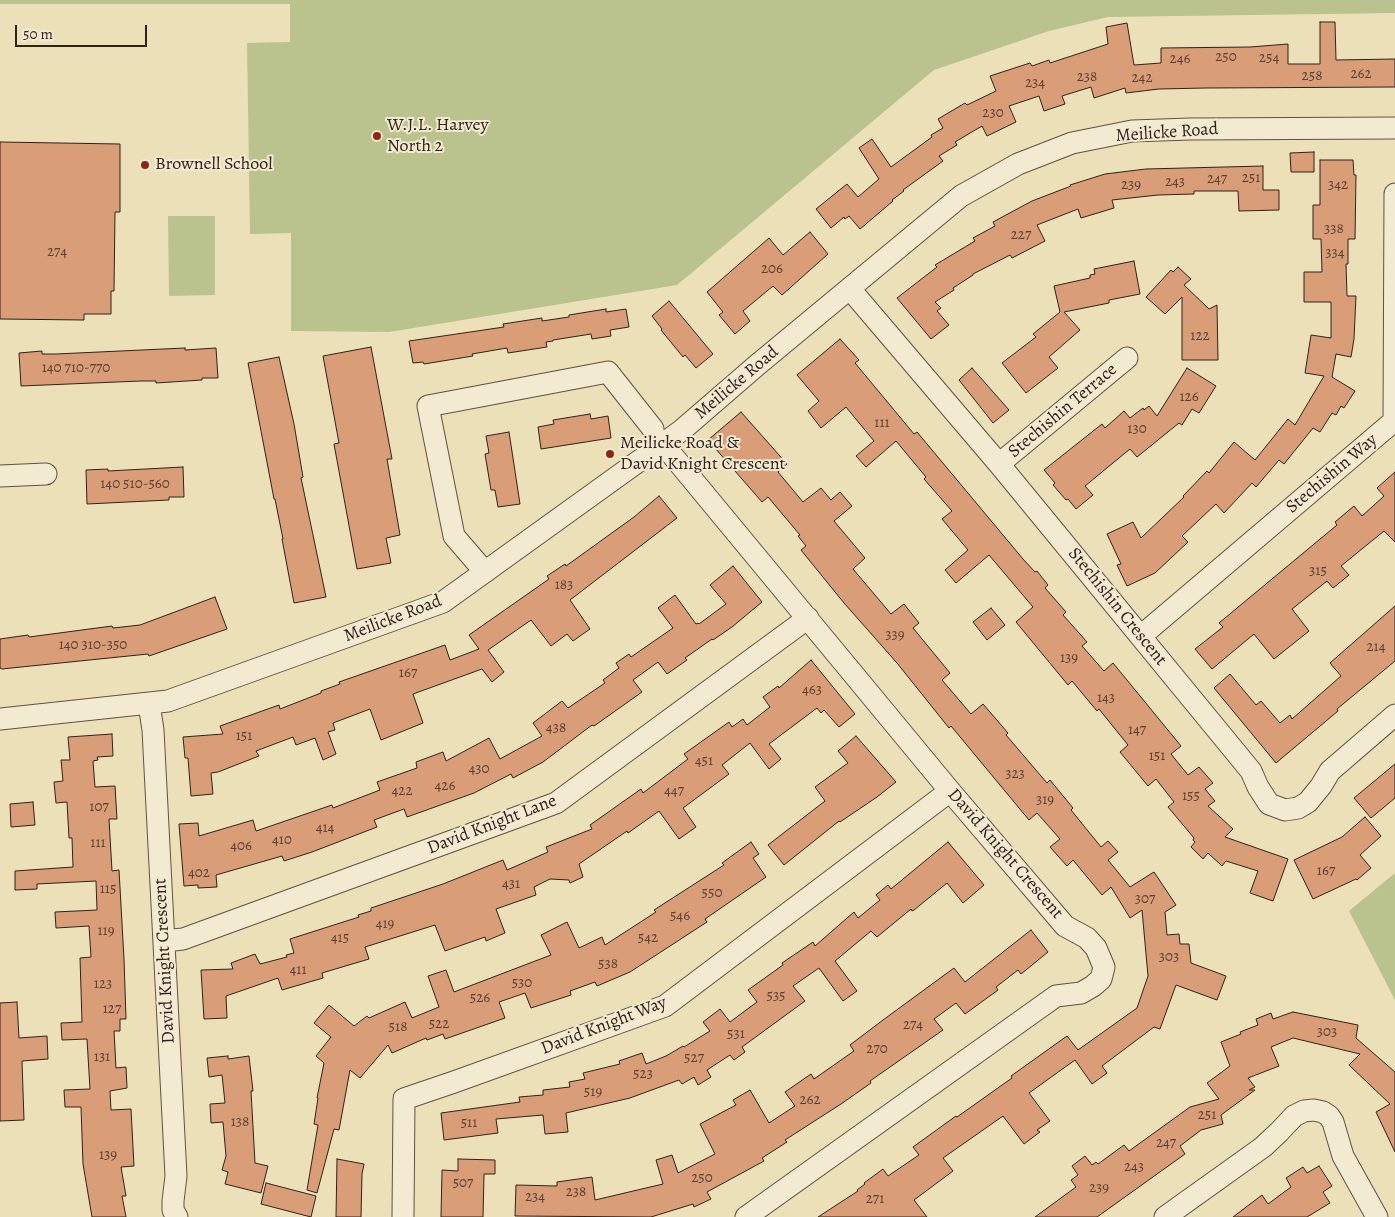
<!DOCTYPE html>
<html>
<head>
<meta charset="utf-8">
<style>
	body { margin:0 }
	#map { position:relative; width:1395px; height:1217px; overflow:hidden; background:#ece0b8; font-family:Alegreya,serif }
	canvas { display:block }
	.scale { position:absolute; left:15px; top:25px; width:132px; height:22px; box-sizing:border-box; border:2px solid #31211a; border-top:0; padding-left:6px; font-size:15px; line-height:18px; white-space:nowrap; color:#31211a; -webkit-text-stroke:4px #f3ebd1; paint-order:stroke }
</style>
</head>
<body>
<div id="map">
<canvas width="1395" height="1217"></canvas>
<div class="scale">50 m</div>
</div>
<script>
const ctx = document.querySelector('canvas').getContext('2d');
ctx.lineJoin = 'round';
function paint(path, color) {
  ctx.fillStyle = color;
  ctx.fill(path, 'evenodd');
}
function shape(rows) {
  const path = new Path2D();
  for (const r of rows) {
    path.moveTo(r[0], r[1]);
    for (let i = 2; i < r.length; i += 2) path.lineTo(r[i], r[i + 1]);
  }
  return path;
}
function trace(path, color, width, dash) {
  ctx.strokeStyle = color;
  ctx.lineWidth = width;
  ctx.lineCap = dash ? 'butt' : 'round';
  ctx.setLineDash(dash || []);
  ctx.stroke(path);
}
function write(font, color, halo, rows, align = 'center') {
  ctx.font = font + ' Alegreya,serif';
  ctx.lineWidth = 4;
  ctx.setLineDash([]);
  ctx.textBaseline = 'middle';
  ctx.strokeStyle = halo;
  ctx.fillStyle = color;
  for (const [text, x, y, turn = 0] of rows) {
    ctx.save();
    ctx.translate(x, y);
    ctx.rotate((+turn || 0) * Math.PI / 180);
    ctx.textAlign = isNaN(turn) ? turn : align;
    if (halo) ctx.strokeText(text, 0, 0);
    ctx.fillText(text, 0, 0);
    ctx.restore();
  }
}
const green = shape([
	[0,0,1395,0,1395,13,1108,17,1049,31,934,70,677,285,389,332,291,331,291,233,250,234,247,43,290,42,290,4,0,4],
	[168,216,215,216,215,295,169,296],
	[1395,873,1395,1000,1349,911]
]);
const building = shape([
	[1320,22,1335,22,1336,60,1395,59,1395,87,1206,88,1159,89,1126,93,1125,88,1094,98,1091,87,1062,96,1065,104,1044,111,1039,96,1009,106,1016,122,987,136,982,126,955,142,957,145,939,156,943,161,903,190,904,191,892,200,893,201,860,229,849,216,845,219,844,217,831,228,816,209,847,184,858,197,879,179,859,148,872,139,891,167,932,137,931,135,943,128,938,119,965,103,967,105,996,91,990,76,1030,63,1032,66,1049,60,1050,63,1108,44,1106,27,1127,23,1134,65,1161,63,1161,48,1250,47,1288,44,1288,64,1320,64,1320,22],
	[0,142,120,144,120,212,115,212,114,291,111,291,111,314,84,314,84,320,0,319,0,142],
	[1314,152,1314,172,1291,172,1290,153,1314,152],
	[1320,160,1353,160,1354,175,1356,175,1355,239,1348,239,1348,264,1346,264,1347,296,1356,296,1354,339,1351,357,1336,354,1332,377,1355,391,1344,408,1341,406,1336,415,1332,413,1320,432,1313,428,1284,464,1279,460,1256,487,1252,483,1224,513,1216,504,1182,536,1188,542,1155,573,1127,586,1117,565,1121,564,1107,534,1133,522,1141,538,1184,497,1183,496,1207,471,1209,473,1234,442,1255,460,1288,419,1295,425,1324,376,1305,373,1311,335,1331,338,1331,302,1304,302,1304,272,1322,272,1321,239,1313,239,1313,205,1320,205,1320,160],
	[1263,166,1263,190,1279,190,1279,210,1239,211,1238,191,1194,191,1194,194,1158,195,1112,200,1114,208,1081,218,1078,209,1037,225,1045,241,1012,258,1010,255,973,274,973,275,953,288,954,290,935,302,941,308,937,311,949,325,931,339,897,298,937,267,935,265,975,241,973,238,995,226,993,222,1032,201,1071,186,1070,185,1105,174,1146,169,1263,166],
	[810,232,828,254,782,295,773,286,743,311,750,321,735,334,719,315,723,312,707,292,769,238,783,255,810,232],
	[1134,261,1140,294,1109,300,1109,303,1064,312,1080,330,1049,357,1058,368,1026,393,1002,363,1036,337,1033,334,1060,312,1054,286,1090,278,1090,275,1095,274,1094,269,1134,261],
	[1178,267,1191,279,1184,285,1209,309,1217,305,1218,360,1182,360,1182,297,1165,314,1146,297,1171,270,1173,272,1178,267],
	[669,301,713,354,696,368,685,355,683,357,661,330,662,329,652,316,669,301],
	[606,309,606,312,626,309,629,327,610,330,611,336,592,339,591,334,553,340,553,341,546,342,547,347,508,353,507,348,472,354,473,356,424,364,423,362,413,363,409,341,504,327,503,324,542,318,542,321,569,317,569,315,606,309],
	[840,339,859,360,855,363,914,434,917,432,1023,559,1035,572,1037,571,1048,585,1045,588,1066,612,1063,615,1087,642,1082,646,1104,671,1113,663,1181,746,1171,754,1188,775,1199,767,1213,783,1205,789,1215,801,1208,806,1233,829,1225,837,1288,859,1273,901,1250,893,1258,871,1226,861,1222,866,1208,853,1203,859,1191,847,1195,842,1193,840,1194,838,1168,807,1174,802,1156,779,1148,786,1120,752,1128,745,1099,709,1097,711,1072,681,1068,685,1016,622,1033,607,989,555,956,583,945,570,968,550,942,519,952,511,924,479,926,477,896,441,866,467,856,456,874,441,846,407,821,428,808,411,819,401,797,375,840,339],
	[371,347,392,459,387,459,400,535,386,538,391,563,357,569,334,444,339,443,323,356,371,347],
	[185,348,185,350,216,348,218,378,202,378,202,380,156,383,156,381,141,381,21,386,19,353,42,351,42,354,56,354,185,348],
	[279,357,294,424,303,477,301,478,326,597,294,603,282,539,283,539,275,499,274,499,248,363,279,357],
	[972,368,1009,410,993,423,959,380,972,368],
	[1187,368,1216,386,1199,413,1192,409,1182,425,1179,423,1137,457,1130,449,1085,486,1093,495,1076,509,1068,499,1066,500,1053,485,1055,483,1044,470,1102,424,1105,428,1124,411,1130,418,1143,408,1144,410,1149,406,1157,416,1187,368],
	[741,412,787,464,778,472,803,502,821,488,831,500,840,492,852,506,834,521,865,558,853,569,891,614,904,604,919,623,913,628,950,673,942,680,971,714,983,704,1008,733,1006,735,1047,783,1050,780,1073,808,1071,810,1101,847,1108,841,1118,852,1108,860,1130,887,1154,872,1176,905,1165,912,1167,935,1179,934,1180,944,1189,944,1191,963,1226,976,1217,1000,1176,985,1160,1029,1154,1027,1102,1066,1107,1073,1092,1084,1075,1060,1029,1093,1050,1121,1037,1130,1040,1132,1024,1144,1003,1116,943,1158,953,1171,914,1200,927,1217,818,1217,858,1191,857,1190,865,1184,864,1183,883,1169,888,1176,919,1155,913,1147,956,1116,957,1117,1012,1078,1011,1076,1067,1036,1078,1050,1137,1008,1148,976,1142,910,1130,918,1111,887,1102,895,1073,860,1067,866,1050,847,1060,839,1037,813,1029,820,951,726,949,728,897,663,844,603,801,550,806,546,798,536,800,535,768,497,762,502,708,440,741,412],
	[590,414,591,419,608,416,611,438,541,449,538,427,554,424,553,420,590,414],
	[509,432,520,504,498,507,495,490,491,490,485,454,489,453,486,436,509,432],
	[183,467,184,497,169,497,169,500,87,504,86,470,108,469,108,471,183,467],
	[1395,472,1395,542,1384,531,1341,566,1349,575,1333,588,1327,581,1292,609,1309,631,1274,659,1254,634,1212,669,1195,649,1223,627,1219,623,1337,525,1335,522,1354,506,1362,516,1384,496,1377,488,1395,472],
	[659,496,677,518,570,600,590,629,573,641,567,634,551,646,531,620,488,650,504,672,492,682,482,669,413,694,423,723,381,740,370,709,333,723,335,730,328,732,336,754,323,760,315,738,296,745,293,737,256,751,259,756,218,772,211,773,213,794,191,796,188,758,185,758,183,737,223,734,220,726,279,705,280,709,321,693,321,691,340,684,339,682,445,645,450,660,479,649,469,635,549,579,547,576,565,564,566,566,634,517,659,496],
	[733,566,762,602,732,627,713,640,712,639,685,658,687,660,667,674,658,662,633,680,642,692,594,726,592,725,543,762,513,778,511,774,474,793,407,817,404,809,374,820,377,827,312,852,284,861,282,856,216,875,217,887,198,888,198,885,184,886,179,824,198,823,199,836,253,820,256,831,332,805,333,808,380,790,377,782,417,768,416,762,443,752,446,761,489,738,500,759,542,736,533,723,562,701,568,708,605,683,603,680,619,668,616,663,629,654,631,657,673,628,658,608,675,595,696,624,698,623,699,624,726,604,710,585,733,566],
	[215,597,227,629,149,656,148,654,31,666,2,669,0,668,0,639,28,635,29,637,112,626,113,628,140,625,215,597],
	[1395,606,1395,661,1337,709,1338,711,1276,763,1214,688,1230,674,1256,705,1261,701,1280,723,1290,715,1292,719,1341,676,1330,663,1395,606],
	[991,608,1005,625,987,640,973,622,991,608],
	[811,660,855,714,839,727,824,710,821,713,817,708,769,744,781,759,769,769,750,743,722,765,729,774,683,808,696,827,679,839,659,811,628,833,627,831,579,864,583,877,570,883,569,880,550,879,534,887,536,895,496,909,505,933,486,941,485,937,445,951,435,925,365,947,369,959,322,973,323,978,282,990,278,978,226,996,227,1018,204,1019,201,970,233,969,231,963,255,954,260,964,287,957,286,955,294,953,290,939,359,917,358,915,371,911,371,908,443,884,503,860,507,870,548,852,546,847,592,829,590,825,641,789,643,793,688,759,684,754,729,722,732,727,743,719,747,725,770,707,763,697,778,686,779,688,811,660],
	[112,734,113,756,97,757,98,760,93,761,95,787,115,786,117,819,109,819,112,871,119,870,124,959,126,1019,120,1019,120,1031,114,1031,116,1068,126,1067,127,1088,110,1091,111,1110,131,1109,134,1166,121,1167,126,1196,122,1196,126,1217,92,1217,83,1164,81,1107,65,1107,64,1090,90,1089,87,1039,62,1040,61,1023,82,1022,80,958,91,957,89,926,56,928,55,912,97,910,96,881,37,884,37,889,15,890,15,871,73,867,72,838,69,838,67,802,56,803,54,782,63,781,61,760,70,760,68,737,112,734],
	[856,736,896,782,877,797,840,822,839,821,784,865,768,845,825,801,815,787,848,763,838,751,856,736],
	[1395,764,1395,798,1371,818,1354,798,1395,764],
	[33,802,35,825,11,827,10,804,33,802],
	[1365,817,1381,836,1360,855,1371,868,1357,880,1356,879,1313,899,1294,860,1342,837,1365,817],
	[751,842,759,854,753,858,766,877,705,919,707,922,630,972,597,986,595,982,570,991,571,995,531,1008,525,993,499,1002,505,1018,445,1039,443,1034,427,1040,426,1038,392,1053,388,1045,360,1078,350,1070,339,1130,334,1129,317,1193,307,1190,318,1125,314,1124,318,1098,317,1098,324,1063,316,1056,331,1037,314,1023,329,1005,354,1026,367,1016,369,1018,405,1002,412,1018,439,1007,428,976,446,970,454,992,551,955,541,935,567,922,579,948,602,937,605,945,656,912,654,910,724,865,722,863,751,842],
	[948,842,984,885,963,903,947,883,914,910,912,911,911,909,877,937,871,931,835,961,857,991,843,1001,819,968,793,986,805,1001,742,1047,745,1052,734,1060,730,1055,707,1070,711,1077,698,1085,694,1077,682,1084,679,1080,630,1098,566,1113,568,1132,545,1134,543,1115,496,1119,498,1133,444,1140,441,1113,520,1102,519,1097,543,1095,543,1090,570,1087,569,1082,585,1079,583,1073,620,1064,619,1061,642,1053,646,1064,666,1056,683,1046,684,1047,710,1031,703,1022,720,1009,730,1022,757,1002,748,990,783,965,782,963,813,942,815,946,854,912,858,918,880,900,876,895,888,885,891,889,948,842],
	[1031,930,1048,952,1021,974,1018,970,996,987,998,990,965,1014,956,1003,934,1019,943,1030,870,1081,871,1083,841,1104,785,1140,787,1142,762,1158,764,1161,707,1192,711,1199,694,1207,693,1204,651,1217,515,1216,516,1185,557,1186,557,1182,592,1177,595,1200,663,1184,656,1160,672,1155,678,1173,715,1154,700,1124,736,1105,733,1100,750,1090,769,1123,795,1106,785,1092,811,1074,814,1079,854,1051,850,1045,883,1020,954,968,965,982,1031,930],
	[17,1002,19,1038,47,1036,48,1059,22,1061,24,1120,0,1121,0,1003,17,1002],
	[1293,1012,1358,1025,1356,1038,1395,1072,1395,1152,1376,1112,1390,1104,1349,1065,1360,1054,1293,1038,1271,1047,1279,1066,1248,1078,1255,1087,1249,1090,1255,1090,1221,1115,1223,1124,1201,1130,1180,1146,1185,1154,1097,1217,1035,1217,1076,1187,1071,1180,1078,1175,1072,1166,1085,1156,1092,1165,1096,1162,1098,1164,1124,1145,1129,1151,1190,1107,1219,1099,1207,1083,1230,1066,1221,1042,1241,1034,1240,1032,1258,1025,1256,1019,1271,1013,1273,1019,1293,1012],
	[228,1056,228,1059,249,1056,253,1091,251,1091,255,1163,268,1166,261,1193,225,1184,228,1172,222,1170,226,1156,223,1122,211,1123,210,1104,225,1103,222,1075,209,1077,207,1058,228,1056],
	[337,1159,364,1164,362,1174,361,1217,336,1217,337,1159],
	[458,1159,495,1160,495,1174,484,1174,483,1217,441,1217,442,1170,458,1171,458,1159],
	[1319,1166,1332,1186,1323,1192,1330,1203,1307,1217,1233,1217,1262,1195,1268,1204,1291,1187,1286,1178,1303,1167,1307,1173,1319,1166],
	[266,1183,316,1196,311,1217,261,1204,266,1183]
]);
const minor = shape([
	[850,289,999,464,1251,771,1258,787,1269,804,1285,810,1298,808,1308,802,1321,786,1330,771,1395,715],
	[663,444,950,791,1065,926,1087,938,1096,948,1104,967,1101,979,1093,986,1081,993,1056,996,746,1217],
	[999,464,1127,358],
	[0,476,46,474],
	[485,572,454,536,428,406,608,372,653,429],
	[1141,636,1394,421,1395,194],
	[149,704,153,730,176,1176,173,1201,173,1210,177,1217],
	[0,719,168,701,443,602,682,430,756,366,961,196,1018,164,1072,143,1132,131,1190,129,1395,128],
	[164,941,183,939,556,803,808,618],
	[403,1217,404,1099,454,1082,665,1006,950,791],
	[1165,1217,1263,1147,1279,1132,1294,1116,1304,1111,1314,1110,1323,1112,1329,1116,1333,1122,1343,1156,1377,1217]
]);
const markers = [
	[377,136,5,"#8f2418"],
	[145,165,5,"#8f2418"],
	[610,454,5,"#8f2418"]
];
const numberNames = [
	["250",1226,57],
	["254",1269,58],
	["246",1180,59],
	["262",1361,74],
	["258",1312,76],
	["238",1087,77],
	["242",1142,78],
	["234",1035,83],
	["230",993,113],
	["251",1251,178],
	["247",1217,179],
	["243",1175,182],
	["239",1131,185],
	["342",1338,185],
	["338",1334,229],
	["227",1021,235],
	["274",57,252],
	["334",1335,253],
	["206",772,269],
	["122",1200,336],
	["140 710-770",76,368],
	["126",1189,397],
	["111",882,423],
	["130",1137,429],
	["140 510-560",135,484],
	["315",1318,571],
	["183",564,585],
	["339",895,635],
	["140 310-350",93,645],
	["214",1376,647],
	["139",1069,658],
	["167",408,673],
	["463",812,690],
	["143",1106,698],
	["438",556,728],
	["147",1137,730],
	["151",244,736],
	["151",1157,756],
	["451",704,761],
	["430",479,769],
	["323",1015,774],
	["426",445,786],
	["422",402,791],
	["447",674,791],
	["155",1191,796],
	["319",1045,800],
	["107",99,807],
	["414",325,828],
	["410",282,840],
	["111",98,843],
	["406",241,846],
	["167",1326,871],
	["402",199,873],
	["431",511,884],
	["115",108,889],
	["550",712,893],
	["307",1145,899],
	["546",680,916],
	["419",385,924],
	["119",106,931],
	["415",340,938],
	["542",648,938],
	["303",1169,957],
	["538",608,964],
	["411",298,970],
	["530",522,983],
	["123",103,984],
	["535",776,996],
	["526",480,998],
	["127",112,1009],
	["522",439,1024],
	["274",913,1025],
	["518",398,1027],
	["303",1327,1032],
	["531",736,1034],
	["270",877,1049],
	["131",102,1057],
	["527",694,1058],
	["523",643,1074],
	["519",593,1092],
	["262",810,1100],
	["251",1207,1115],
	["138",240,1122],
	["511",469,1123],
	["247",1166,1143],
	["139",108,1155],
	["243",1134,1167],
	["250",702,1178],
	["507",463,1183],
	["239",1099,1188],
	["238",576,1192],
	["234",535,1197],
	["271",875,1199]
];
const poiNames = [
	["W.J.L. Harvey",387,126],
	["North 2",387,147],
	["Brownell School",155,165],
	["Meilicke Road &",620,444],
	["David Knight Crescent",620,465]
];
const streetNames = [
	["Meilicke Road",1167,133,-4],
	["Meilicke Road",737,383,-40],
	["Stechishin Terrace",1063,411,-40],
	["Stechishin Way",1332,474,-40],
	["Stechishin Crescent",1117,607,51],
	["Meilicke Road",393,619,-21],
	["David Knight Lane",492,825,-21],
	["David Knight Crescent",1005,854,49],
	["David Knight Crescent",165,961,-93],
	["David Knight Way",604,1026,-21]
];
paint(green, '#bac28d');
paint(building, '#d99d78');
trace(building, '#31211a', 1);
trace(minor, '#605142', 23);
trace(minor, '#f3ebd1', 21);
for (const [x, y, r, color] of markers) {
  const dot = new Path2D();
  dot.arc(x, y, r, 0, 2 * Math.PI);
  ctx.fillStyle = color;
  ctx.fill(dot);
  trace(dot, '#f3ebd1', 2);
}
write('15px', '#5b4032', null, numberNames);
write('18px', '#31211a', '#f3ebd1', poiNames, 'left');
write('18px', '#31211a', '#f3ebd1', streetNames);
</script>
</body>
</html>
